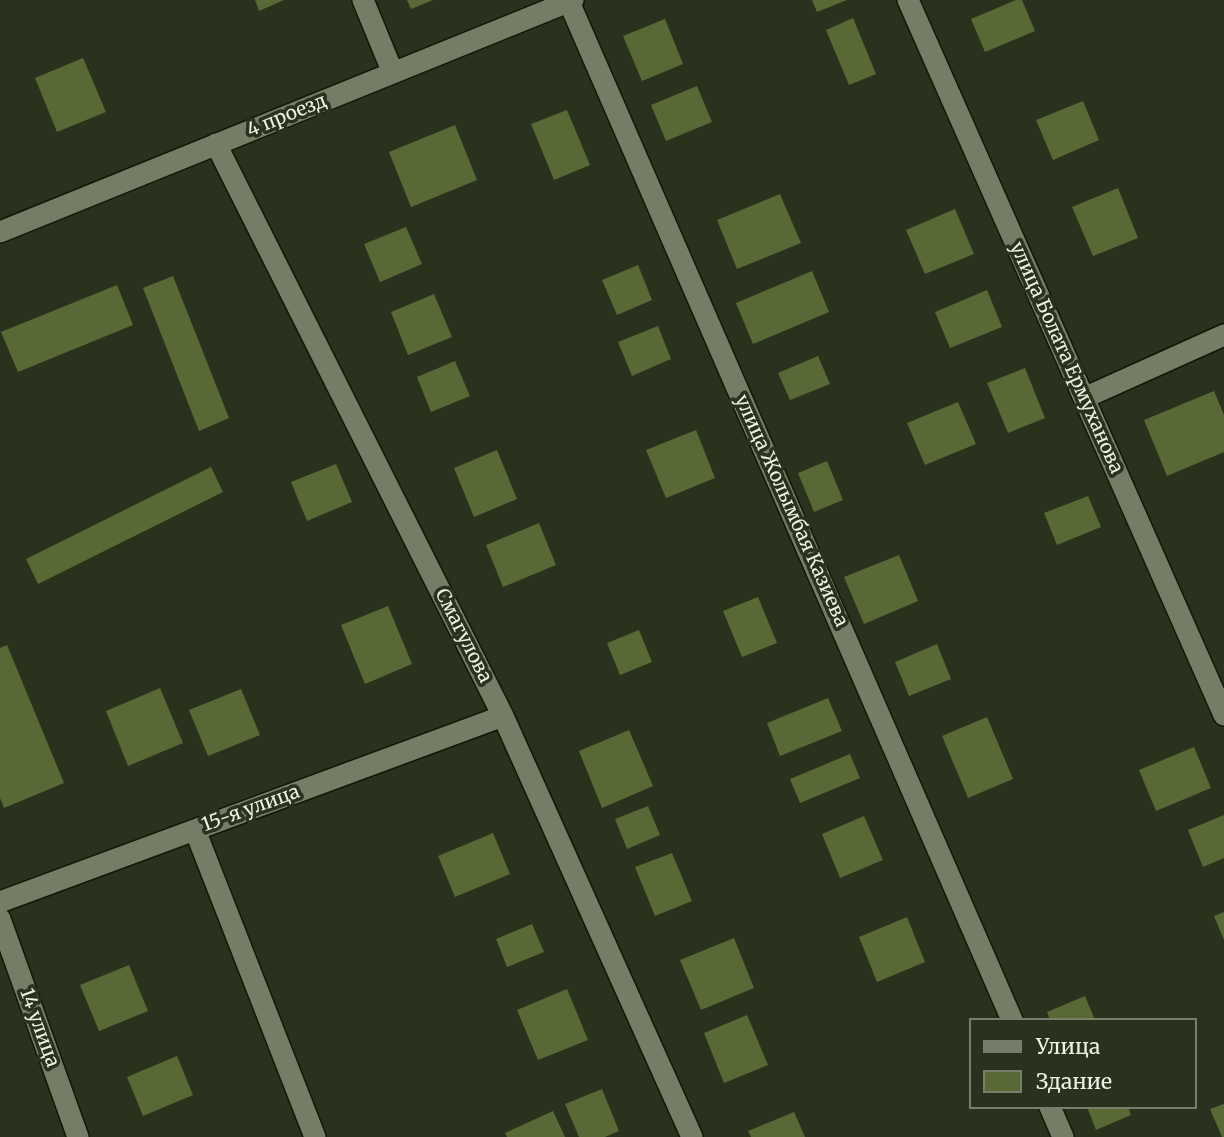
<!DOCTYPE html>
<html>
<head>
<meta charset="utf-8">
<style>
	body { margin:0 }
	#map { position:relative; width:1224px; height:1137px; overflow:hidden; background:#2a311c; font-family:Merriweather,serif }
	canvas { display:block }
	.legend { position:absolute; left:969px; top:1018px; width:228px; height:91px; box-sizing:border-box; background:#2a311c; border:2px solid #787e6c; margin:0; padding:9px 12px; list-style:none; font-size:21px; color:#edf2e5 }
	.legend li { display:flex; align-items:center; gap:14px; height:35px }
	.legend b { width:35px; border:2px solid #787e6c }
</style>
</head>
<body>
<div id="map">
<canvas width="1224" height="1137"></canvas>
<ul class="legend">
<li><b style="height:9px;background:#757d66"></b>Улица</li>
<li><b style="height:19px;background:#596936"></b>Здание</li>
</ul>
</div>
<script>
const ctx = document.querySelector('canvas').getContext('2d');
ctx.lineJoin = 'round';
function paint(path, color) {
  ctx.fillStyle = color;
  ctx.fill(path, 'evenodd');
}
function shape(rows) {
  const path = new Path2D();
  for (const r of rows) {
    path.moveTo(r[0], r[1]);
    for (let i = 2; i < r.length; i += 2) path.lineTo(r[i], r[i + 1]);
  }
  return path;
}
function trace(path, color, width, dash) {
  ctx.strokeStyle = color;
  ctx.lineWidth = width;
  ctx.lineCap = dash ? 'butt' : 'round';
  ctx.setLineDash(dash || []);
  ctx.stroke(path);
}
function write(font, color, halo, rows, align = 'center') {
  ctx.font = font + ' Merriweather,serif';
  ctx.lineWidth = 7;
  ctx.setLineDash([]);
  ctx.textBaseline = 'middle';
  ctx.strokeStyle = halo;
  ctx.fillStyle = color;
  for (const [text, x, y, turn = 0] of rows) {
    ctx.save();
    ctx.translate(x, y);
    ctx.rotate((+turn || 0) * Math.PI / 180);
    ctx.textAlign = isNaN(turn) ? turn : align;
    if (halo) ctx.strokeText(text, 0, 0);
    ctx.fillText(text, 0, 0);
    ctx.restore();
  }
}
const building = shape([
	[255,0,284,0,259,11],
	[407,0,433,0,411,9],
	[812,0,847,0,817,12],
	[1016,0,1022,0,1035,31,985,52,971,19],
	[853,18,876,74,849,85,826,30],
	[665,19,683,64,642,81,623,36],
	[83,58,106,112,57,132,35,78],
	[697,86,712,122,666,141,651,105],
	[1083,101,1099,140,1053,160,1036,120],
	[567,110,590,165,554,180,531,124],
	[455,125,477,180,411,207,389,152],
	[1118,188,1138,238,1093,256,1072,207],
	[780,194,801,243,737,269,717,220],
	[955,209,974,254,925,274,906,230],
	[406,227,422,264,380,282,364,244],
	[638,265,652,300,617,315,602,280],
	[812,271,829,312,753,344,736,303],
	[173,276,229,418,199,431,143,288],
	[117,285,133,325,18,372,1,332],
	[987,290,1002,327,950,348,935,312],
	[434,294,452,337,408,355,391,312],
	[658,326,671,359,632,376,618,342],
	[818,356,830,384,790,400,778,373],
	[455,361,470,396,431,412,417,377],
	[1025,368,1045,418,1008,433,987,383],
	[1214,391,1224,415,1224,452,1167,476,1144,420],
	[958,402,976,444,925,465,907,423],
	[696,430,715,478,666,498,646,450],
	[497,450,517,499,474,517,454,468],
	[827,461,843,500,814,512,798,473],
	[336,464,352,502,307,521,291,482],
	[211,467,223,492,38,584,26,559],
	[1088,496,1101,527,1057,545,1044,513],
	[539,523,556,565,503,587,486,545],
	[899,555,918,601,864,624,844,577],
	[758,597,777,643,742,657,723,611],
	[388,606,412,664,365,684,341,625],
	[639,630,652,662,620,675,607,643],
	[937,644,951,679,909,696,895,662],
	[7,645,64,783,4,808,0,798,0,648],
	[160,688,183,743,128,766,106,711],
	[241,689,260,735,208,756,189,710],
	[828,698,842,731,780,756,767,723],
	[987,717,1013,779,968,798,942,736],
	[629,730,653,786,602,808,579,751],
	[1194,747,1211,788,1156,811,1139,770],
	[850,754,860,778,800,803,790,779],
	[648,806,660,835,627,849,615,819],
	[1224,815,1224,858,1203,867,1188,830],
	[864,816,883,860,840,878,822,834],
	[493,833,510,874,455,897,438,856],
	[672,853,692,901,655,916,635,867],
	[1224,912,1224,940,1214,916],
	[907,917,925,962,877,982,859,937],
	[532,924,544,952,507,967,496,939],
	[734,938,754,988,701,1010,680,960],
	[129,965,148,1011,99,1031,80,985],
	[567,989,588,1040,538,1060,517,1010],
	[1085,996,1095,1020,1050,1020,1047,1012],
	[747,1015,768,1065,724,1083,704,1033],
	[177,1056,193,1095,143,1116,127,1077],
	[602,1089,619,1131,605,1137,579,1137,565,1104],
	[1224,1104,1224,1137,1222,1137,1210,1109],
	[1087,1107,1128,1107,1131,1115,1096,1130],
	[553,1111,565,1137,507,1137,505,1133],
	[794,1112,805,1137,751,1137,748,1131]
]);
const minor = shape([
	[363,0,393,73],
	[908,0,1224,715],
	[569,2,1012,1020],
	[216,144,503,716,692,1137],
	[0,232,573,0],
	[1084,398,1224,335],
	[195,830,315,1137],
	[0,902,503,716],
	[0,919,78,1137],
	[1050,1107,1063,1137]
]);
const streetNames = [
	["4 проезд",287,116,-22],
	["улица Болата Ермуханова",1066,358,66],
	["улица Жолымбая Казиева",791,511,66],
	["Смагулова",463,636,63],
	["15-я улица",251,809,-20],
	["14 улица",39,1028,70]
];
paint(building, '#596936');
trace(minor, '#121805', 24);
trace(minor, '#757d66', 21);
write('19px', '#edf2e5', '#2a311c', streetNames);
</script>
</body>
</html>
